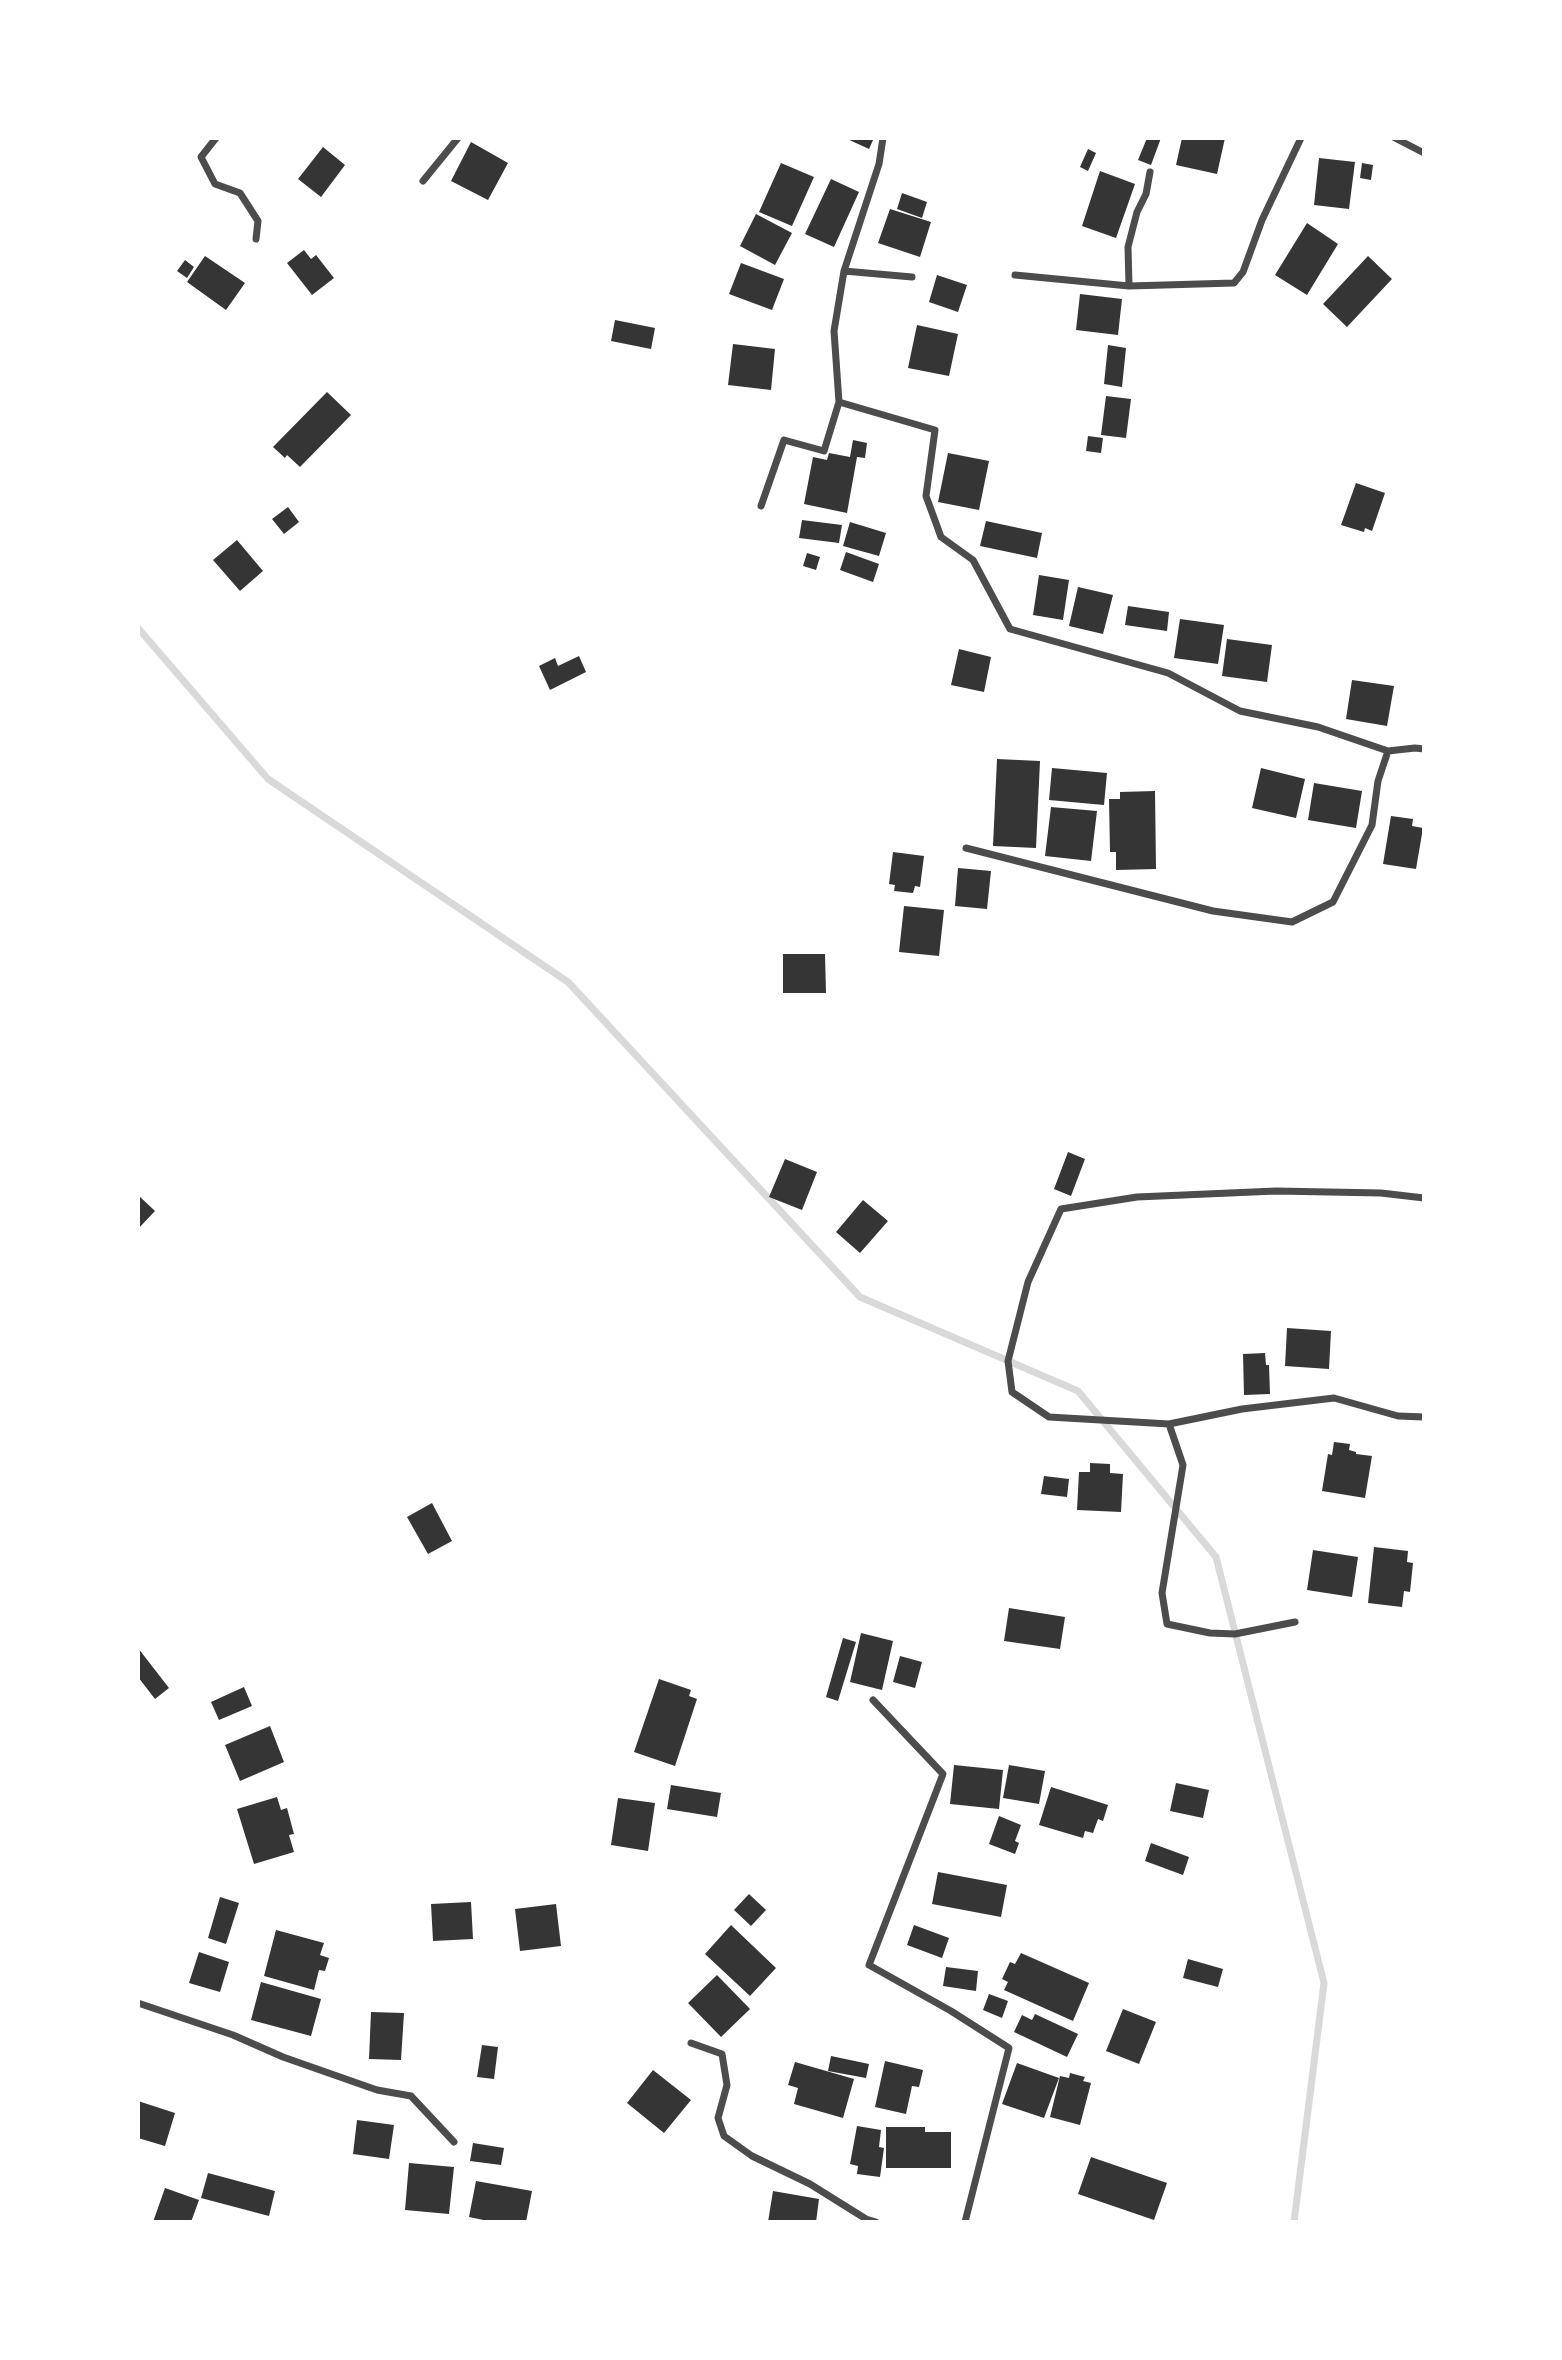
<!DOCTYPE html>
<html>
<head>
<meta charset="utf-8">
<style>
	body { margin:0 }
	#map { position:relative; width:1562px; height:2360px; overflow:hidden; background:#fff; font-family:"Alegreya Sans",sans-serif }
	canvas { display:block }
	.frame { position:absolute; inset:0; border:140px solid #fff; pointer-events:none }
</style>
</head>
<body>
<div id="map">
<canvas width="1562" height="2360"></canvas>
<div class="frame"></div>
</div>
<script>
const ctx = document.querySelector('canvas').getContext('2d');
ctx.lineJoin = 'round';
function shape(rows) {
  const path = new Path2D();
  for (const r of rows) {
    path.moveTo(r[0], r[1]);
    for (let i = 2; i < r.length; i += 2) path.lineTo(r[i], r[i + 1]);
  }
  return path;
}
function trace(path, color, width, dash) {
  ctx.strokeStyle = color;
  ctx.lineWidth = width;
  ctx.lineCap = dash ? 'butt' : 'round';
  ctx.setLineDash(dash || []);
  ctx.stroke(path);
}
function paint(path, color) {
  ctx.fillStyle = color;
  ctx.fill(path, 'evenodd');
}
const stream = shape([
	[138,628,268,779,568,982,860,1297,1078,1391,1216,1557,1324,1983,1294,2222]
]);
const building = shape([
	[845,138,874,138,869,149],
	[1147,138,1161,138,1151,165,1138,160],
	[1182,138,1225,138,1217,174,1176,165],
	[471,142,508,163,488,200,451,181],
	[323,147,345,165,321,197,298,179],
	[1088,149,1096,153,1088,171,1080,167],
	[1319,158,1355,162,1349,209,1314,205],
	[781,163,814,177,792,226,759,212],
	[1362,163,1373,165,1371,180,1360,178],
	[1100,171,1135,184,1116,238,1082,226],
	[831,179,859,192,834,247,805,234],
	[902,193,927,202,922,218,897,209],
	[890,209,931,222,920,257,878,243],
	[756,214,792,233,775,265,740,246],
	[1307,223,1338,244,1307,295,1275,275],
	[304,250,311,259,316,255,334,278,312,295,287,263],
	[205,256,245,283,226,310,187,282],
	[1368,256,1392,279,1347,327,1323,304],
	[185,260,194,267,187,278,177,271],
	[741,263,784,279,772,310,729,294],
	[937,275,967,285,958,312,929,302],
	[1080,294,1122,299,1118,335,1076,330],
	[615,320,655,328,651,349,611,341],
	[917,325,958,334,949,376,908,368],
	[733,344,775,349,771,390,728,385],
	[1108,345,1126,348,1122,387,1104,384],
	[327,392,351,415,300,467,287,455,285,458,273,447],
	[1106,396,1131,399,1126,438,1101,435],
	[1088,436,1103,438,1101,453,1086,451],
	[853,440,867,443,865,458,857,457,847,513,804,504,813,457,827,460,829,453,850,457],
	[948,453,989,461,979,510,938,502],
	[1356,483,1385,493,1372,531,1365,528,1364,532,1341,525],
	[288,507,299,522,284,534,272,519],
	[802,520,842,525,839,543,799,538],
	[986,521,1042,533,1037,558,980,546],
	[850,522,886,533,879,556,843,546],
	[237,540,263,571,240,591,213,560],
	[846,552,879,564,873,582,840,570],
	[807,553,820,557,816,570,803,566],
	[1039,575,1069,580,1063,620,1033,615],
	[1078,587,1113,595,1103,634,1069,626],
	[1128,606,1169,612,1167,631,1125,625],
	[1180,619,1224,625,1218,664,1174,658],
	[1227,639,1272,645,1267,682,1222,676],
	[959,649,991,657,984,692,951,685],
	[579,656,586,672,550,690,539,666,555,658,558,666],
	[1352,680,1394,686,1387,726,1346,719],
	[997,759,1040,761,1036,848,993,846],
	[1052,768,1107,773,1104,805,1049,800],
	[1261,768,1305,779,1296,818,1252,808],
	[1314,783,1362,791,1356,828,1308,820],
	[1155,791,1156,869,1116,870,1116,852,1110,852,1109,799,1120,799,1120,792],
	[1051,807,1097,811,1091,861,1045,856],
	[1391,816,1413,819,1412,826,1423,828,1416,869,1383,864],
	[893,852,924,856,920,887,915,886,913,893,894,891,895,885,889,884],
	[958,868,991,871,987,909,955,906],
	[904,906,944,910,939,956,899,952],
	[783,954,825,954,826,993,783,993],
	[1068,1152,1085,1159,1071,1196,1054,1189],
	[785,1159,817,1172,802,1210,769,1197],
	[138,1195,155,1211,138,1229],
	[863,1200,888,1221,860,1253,836,1232],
	[1287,1328,1331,1331,1329,1369,1285,1366],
	[1265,1353,1266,1365,1269,1365,1270,1394,1244,1395,1243,1354],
	[1334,1442,1350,1444,1349,1450,1356,1452,1356,1454,1372,1456,1365,1498,1322,1491,1328,1454,1332,1455],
	[1090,1463,1110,1464,1110,1473,1123,1474,1121,1512,1077,1510,1079,1472,1090,1472],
	[1044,1476,1069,1479,1067,1497,1041,1494],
	[432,1503,452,1541,428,1554,407,1517],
	[1374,1547,1408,1551,1407,1562,1413,1563,1410,1592,1404,1591,1402,1607,1368,1603],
	[1313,1550,1358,1557,1352,1597,1307,1590],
	[1009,1608,1065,1617,1060,1649,1004,1641],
	[861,1633,893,1641,882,1690,850,1682],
	[843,1638,856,1642,838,1701,826,1697],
	[138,1648,169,1688,155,1699,138,1677],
	[900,1656,922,1662,915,1688,893,1682],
	[659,1679,691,1690,689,1696,697,1699,675,1766,634,1752],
	[244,1687,252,1706,219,1720,211,1702],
	[270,1726,284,1762,240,1781,225,1745],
	[954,1765,1003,1770,999,1809,950,1804],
	[1009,1765,1045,1771,1039,1804,1003,1798],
	[1176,1783,1209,1790,1203,1818,1170,1811],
	[671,1785,721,1793,717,1817,667,1809],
	[1051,1787,1108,1805,1103,1821,1098,1819,1093,1833,1085,1831,1083,1838,1039,1825],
	[277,1797,281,1810,287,1808,294,1834,289,1835,294,1852,254,1864,237,1809],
	[618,1798,655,1803,648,1851,611,1845],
	[999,1816,1021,1825,1015,1841,1019,1843,1015,1854,989,1844],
	[1151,1843,1189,1857,1183,1875,1145,1861],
	[938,1872,1007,1885,1001,1917,932,1904],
	[749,1894,766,1910,751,1926,734,1910],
	[220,1897,239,1903,226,1944,208,1938],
	[471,1902,473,1939,433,1941,431,1904],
	[556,1904,561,1946,520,1951,515,1909],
	[731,1925,776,1968,750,1996,705,1954],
	[914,1925,949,1938,942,1958,907,1945],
	[276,1930,324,1943,320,1955,329,1958,325,1971,319,1970,314,1990,264,1976],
	[199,1952,229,1962,220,1992,189,1983],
	[1021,1953,1089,1983,1073,2021,1004,1990,1008,1982,1002,1979,1010,1962,1015,1964],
	[1188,1959,1223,1969,1218,1987,1183,1978],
	[946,1967,978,1971,976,1991,943,1986],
	[717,1975,750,2009,721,2037,688,2003],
	[261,1982,321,1999,311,2036,251,2020],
	[989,1994,1008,2001,1002,2018,983,2010],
	[1123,2009,1156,2022,1139,2064,1106,2051],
	[371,2012,404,2013,401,2060,369,2059],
	[1035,2014,1078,2034,1067,2057,1014,2032,1022,2015,1032,2020],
	[482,2045,498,2047,494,2079,477,2077],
	[831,2056,869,2064,866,2078,828,2071],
	[885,2061,923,2070,919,2087,912,2086,906,2114,875,2107],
	[795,2062,854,2079,843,2118,794,2104,798,2088,788,2085],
	[1017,2063,1059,2078,1044,2118,1002,2104],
	[653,2070,691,2100,664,2133,627,2103],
	[1070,2073,1085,2077,1083,2081,1091,2083,1080,2125,1050,2117,1060,2076,1069,2078],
	[138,2101,175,2113,165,2146,138,2138],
	[357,2120,394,2125,389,2159,353,2154],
	[857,2126,881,2130,879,2147,884,2148,880,2177,857,2174,858,2166,850,2164],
	[886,2127,925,2127,925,2132,951,2132,951,2168,886,2168],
	[473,2143,504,2148,501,2165,470,2161],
	[1091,2157,1167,2183,1154,2220,1078,2194],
	[409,2163,454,2167,449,2214,405,2210],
	[208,2173,275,2191,269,2216,201,2198],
	[476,2181,532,2191,526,2222,493,2222,469,2217],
	[165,2188,199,2200,191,2222,153,2222],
	[773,2191,819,2199,816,2222,768,2222]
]);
const minor = shape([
	[216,138,201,157,215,184,240,193,258,221,256,239],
	[1395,138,1424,153],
	[423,181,458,138],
	[844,271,912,277],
	[1015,275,1129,286,1234,283,1243,272,1262,220,1301,138],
	[1129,286,1128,247,1137,212,1146,194,1150,172],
	[839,402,935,430,926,496,941,537,973,560,1010,629,1168,673,1240,711,1318,727,1388,751],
	[761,506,784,440,824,451,839,402,834,331,844,271,879,164,883,138],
	[966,848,1213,911,1292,922,1333,902,1372,825,1378,781,1388,751,1415,748,1424,749],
	[1424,1198,1381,1193,1276,1191,1137,1197,1061,1209,1028,1282,1008,1361,1012,1392,1049,1417,1169,1424,1242,1409,1334,1398,1398,1416,1424,1417],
	[1169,1424,1183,1465,1162,1593,1167,1624,1210,1633,1235,1634,1295,1622],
	[873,1700,943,1774,869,1965,951,2011,1009,2048,965,2222],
	[138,2003,233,2035,283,2057,377,2090,411,2096,454,2142],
	[691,2043,722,2054,727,2085,718,2118,724,2136,752,2156,810,2184,866,2219,876,2222]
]);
trace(stream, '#d9d9d9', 7);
paint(building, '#353535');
trace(minor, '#4c4c4c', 7);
</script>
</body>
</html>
